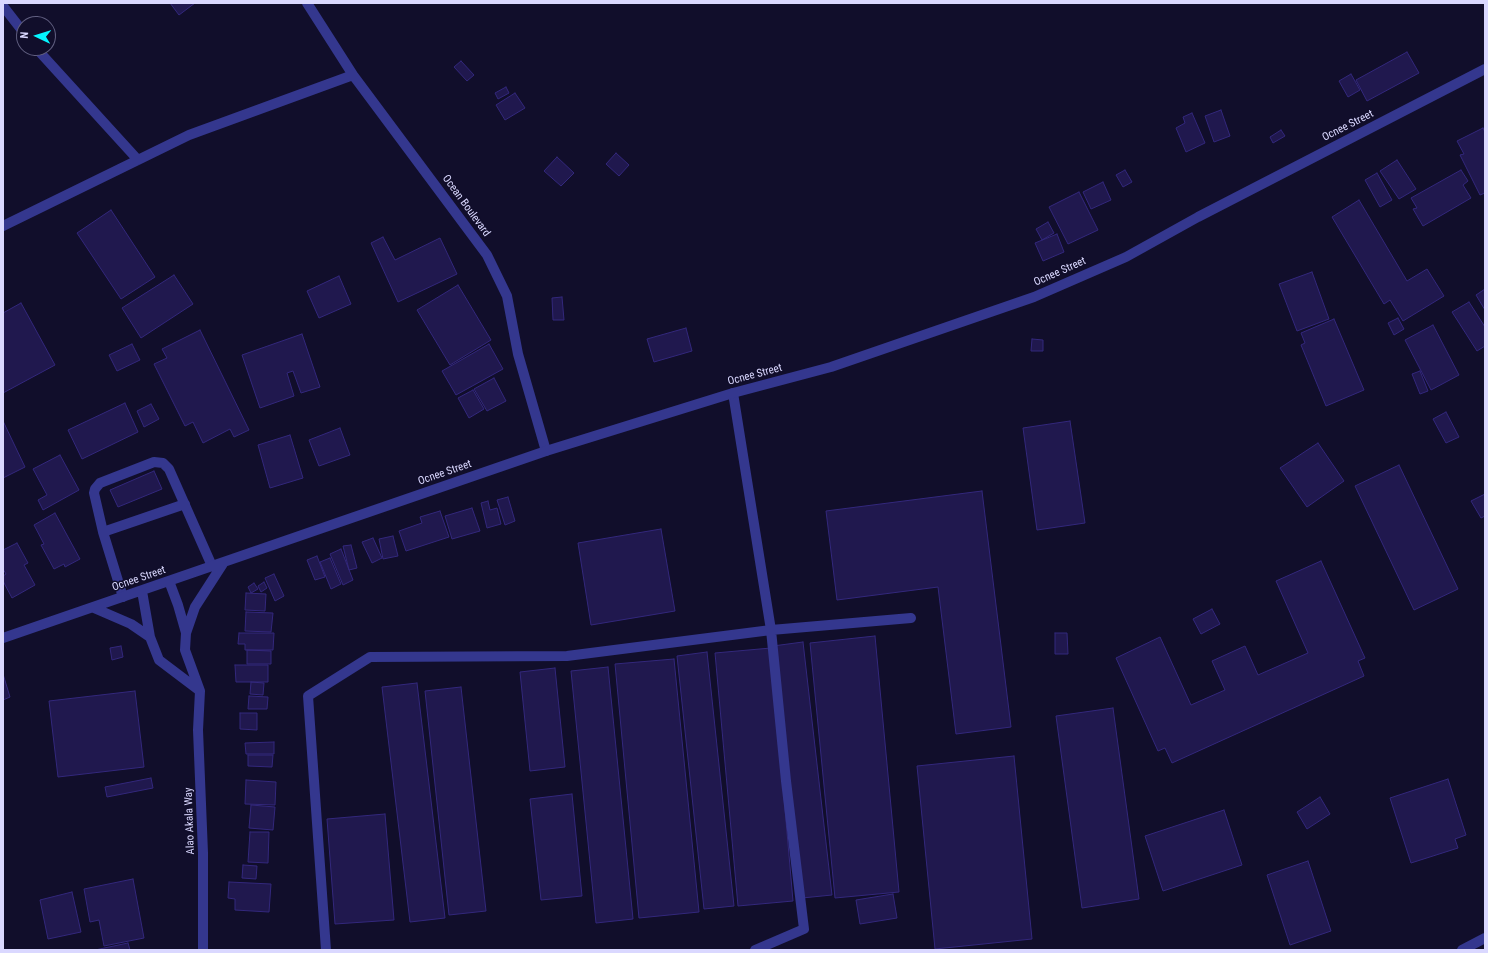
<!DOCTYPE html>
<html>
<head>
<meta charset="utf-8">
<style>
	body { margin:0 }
	#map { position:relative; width:1488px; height:953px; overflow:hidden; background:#110e2b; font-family:"Roboto Condensed",sans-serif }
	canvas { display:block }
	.frame { position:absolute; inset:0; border:4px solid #dad8ff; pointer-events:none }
	.north { position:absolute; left:16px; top:16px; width:40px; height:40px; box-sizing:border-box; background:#110e2b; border:1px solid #615f80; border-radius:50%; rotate:274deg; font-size:11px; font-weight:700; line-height:16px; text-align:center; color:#dad8ff }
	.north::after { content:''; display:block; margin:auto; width:14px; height:18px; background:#04f5ff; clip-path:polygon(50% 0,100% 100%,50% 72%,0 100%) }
</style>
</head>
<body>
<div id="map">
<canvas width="1488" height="953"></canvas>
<div class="frame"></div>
<div class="north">N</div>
</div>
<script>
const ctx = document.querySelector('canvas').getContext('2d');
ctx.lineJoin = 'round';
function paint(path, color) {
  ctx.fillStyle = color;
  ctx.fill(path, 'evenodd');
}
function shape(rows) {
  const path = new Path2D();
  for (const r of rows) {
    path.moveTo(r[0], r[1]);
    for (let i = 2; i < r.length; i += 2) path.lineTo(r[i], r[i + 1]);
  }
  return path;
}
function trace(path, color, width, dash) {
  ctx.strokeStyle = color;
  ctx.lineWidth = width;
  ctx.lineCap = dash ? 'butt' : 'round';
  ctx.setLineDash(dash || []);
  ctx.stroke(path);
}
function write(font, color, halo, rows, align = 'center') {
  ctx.font = font + ' "Roboto Condensed",sans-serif';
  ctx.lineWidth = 3;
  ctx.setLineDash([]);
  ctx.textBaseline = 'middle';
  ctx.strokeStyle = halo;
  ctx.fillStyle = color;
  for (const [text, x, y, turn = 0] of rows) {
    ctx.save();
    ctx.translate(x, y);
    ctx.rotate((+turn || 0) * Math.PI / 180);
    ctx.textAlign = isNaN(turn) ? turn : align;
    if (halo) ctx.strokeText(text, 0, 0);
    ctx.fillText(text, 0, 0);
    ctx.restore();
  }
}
const building = shape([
	[170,3,195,3,179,15,170,3],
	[1407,52,1419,73,1367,101,1356,80,1407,52],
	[461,61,474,75,467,81,454,67,461,61],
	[1351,74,1360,90,1348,97,1339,81,1351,74],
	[506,87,509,93,498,99,495,93,506,87],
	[515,93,525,108,505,120,496,105,515,93],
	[1221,110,1230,136,1214,142,1205,116,1221,110],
	[1192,113,1205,143,1186,152,1176,128,1185,123,1183,117,1192,113],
	[1483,128,1485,132,1485,193,1480,195,1460,155,1464,154,1457,141,1483,128],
	[1281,130,1285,136,1273,143,1270,137,1281,130],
	[616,153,629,165,619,176,606,164,616,153],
	[557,157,574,173,561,186,544,171,557,157],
	[1397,160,1416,189,1399,199,1380,171,1397,160],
	[1125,170,1132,182,1123,187,1116,175,1125,170],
	[1461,170,1468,181,1463,185,1471,198,1423,226,1413,209,1417,208,1411,198,1461,170],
	[1377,173,1392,200,1380,207,1365,180,1377,173],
	[1103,182,1111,200,1091,209,1083,192,1103,182],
	[1079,192,1098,230,1068,244,1049,207,1079,192],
	[1359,200,1407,281,1427,269,1444,296,1403,321,1390,300,1384,304,1332,217,1359,200],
	[111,210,155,277,121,299,77,233,111,210],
	[1048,222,1054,233,1042,240,1036,229,1048,222],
	[1057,234,1064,252,1043,261,1035,243,1057,234],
	[383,237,395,260,440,238,457,274,398,302,371,243,383,237],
	[1312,272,1329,319,1297,331,1279,284,1312,272],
	[174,275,193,304,141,338,122,308,174,275],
	[339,276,351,304,319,318,307,291,339,276],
	[458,285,491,340,450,365,417,310,458,285],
	[1485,289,1485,310,1476,295,1485,289],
	[562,297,564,320,553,320,552,298,562,297],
	[1469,302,1485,327,1485,346,1477,351,1452,312,1469,302],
	[21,303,55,365,3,393,3,313,21,303],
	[1398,318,1404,329,1394,335,1388,323,1398,318],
	[1334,319,1364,390,1326,406,1301,345,1305,343,1301,333,1334,319],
	[1433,325,1459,375,1431,390,1405,340,1433,325],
	[686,328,692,351,654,362,647,339,686,328],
	[200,330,249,430,234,437,230,429,203,443,193,422,185,426,154,364,167,358,162,349,200,330],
	[302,334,320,387,301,393,293,371,287,373,294,396,260,408,242,355,302,334],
	[1032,339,1043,340,1043,351,1031,351,1032,339],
	[132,344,140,360,117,371,109,355,132,344],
	[489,344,503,369,456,395,442,371,489,344],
	[1420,371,1428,391,1420,394,1412,374,1420,371],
	[494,378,506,401,487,411,474,389,494,378],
	[473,390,484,409,469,418,458,398,473,390],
	[125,403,138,432,82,459,68,430,125,403],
	[151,404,159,419,144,427,137,411,151,404],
	[1446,412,1459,437,1446,443,1433,419,1446,412],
	[3,421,25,467,3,478,3,421],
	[1070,421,1085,523,1037,530,1023,428,1070,421],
	[340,428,350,455,319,466,309,440,340,428],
	[290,435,303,478,270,488,258,445,290,435],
	[1318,443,1344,481,1307,507,1280,468,1318,443],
	[60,455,79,490,43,510,38,500,47,495,33,469,60,455],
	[1399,465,1458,589,1414,610,1355,486,1399,465],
	[154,471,162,489,118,507,110,490,154,471],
	[982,491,1011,727,956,734,938,587,837,600,826,511,982,491],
	[1485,494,1485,516,1481,518,1471,501,1485,494],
	[508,497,515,521,505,525,497,500,508,497],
	[488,501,490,510,497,508,501,524,487,528,481,503,488,501],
	[472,508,480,531,452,539,445,516,472,508],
	[440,511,449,537,406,551,399,531,422,523,420,517,440,511],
	[55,513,80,559,65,567,64,564,54,569,41,545,44,544,34,525,55,513],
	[661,529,675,611,591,625,578,543,661,529],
	[393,536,398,556,383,559,379,539,393,536],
	[373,538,382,558,372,563,362,542,373,538],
	[17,543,28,563,24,565,35,585,12,598,3,581,3,576,6,574,3,569,3,550,17,543],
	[351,545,357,568,349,570,343,546,351,545],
	[341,549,353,580,343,585,330,554,341,549],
	[317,556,325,577,315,580,307,560,317,556],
	[330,558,341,584,331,589,320,562,330,558],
	[1321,561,1365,658,1358,661,1364,676,1172,763,1165,748,1158,751,1116,658,1160,637,1191,705,1225,690,1212,661,1245,646,1258,675,1308,653,1276,581,1321,561],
	[274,574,284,596,275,601,265,578,274,574],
	[264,582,267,588,261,592,258,586,264,582],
	[254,583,258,589,251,593,248,587,254,583],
	[246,593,266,594,265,611,245,610,246,593],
	[1212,609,1220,624,1201,634,1193,619,1212,609],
	[246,612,273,613,271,632,245,631,246,612],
	[239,633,274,633,273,650,245,650,245,644,238,644,239,633],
	[1055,633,1067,633,1068,654,1055,654,1055,633],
	[875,636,899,892,835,898,810,643,875,636],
	[803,642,832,895,802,898,773,646,803,642],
	[121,646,123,657,112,660,110,648,121,646],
	[771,648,793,901,738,906,715,653,771,648],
	[247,650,271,651,271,664,247,664,247,650],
	[707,652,734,906,704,909,677,656,707,652],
	[674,659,699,912,639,918,615,664,674,659],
	[235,665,268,665,268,682,236,682,235,665],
	[608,667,633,919,596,923,571,671,608,667],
	[555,668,565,767,530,771,520,672,555,668],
	[3,674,10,697,3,700,3,674],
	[251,682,264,683,263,695,250,694,251,682],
	[417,683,445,918,410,922,382,687,417,683],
	[461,687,486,911,449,915,425,691,461,687],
	[135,691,144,767,58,777,49,701,135,691],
	[249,696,268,697,267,709,248,709,249,696],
	[1113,708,1139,899,1082,908,1056,716,1113,708],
	[240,713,257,713,257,730,240,729,240,713],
	[274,742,274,754,246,754,245,743,274,742],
	[248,755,273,755,272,767,248,766,248,755],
	[1014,756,1032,939,935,949,917,766,1014,756],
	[151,778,153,788,107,797,105,787,151,778],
	[1448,779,1466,835,1455,839,1458,848,1411,863,1390,798,1448,779],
	[246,780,276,782,275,805,245,804,246,780],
	[572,794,582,896,541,900,530,799,572,794],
	[1320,797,1330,814,1307,829,1297,812,1320,797],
	[251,805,275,807,273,830,249,828,251,805],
	[1224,810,1242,865,1163,891,1145,836,1224,810],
	[385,814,394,920,335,924,327,819,385,814],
	[250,832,269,832,268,863,248,862,250,832],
	[1308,861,1331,931,1290,945,1267,875,1308,861],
	[243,865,257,866,256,879,242,878,243,865],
	[133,879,144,938,104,946,99,920,90,922,84,889,133,879],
	[229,882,271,884,269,912,235,910,235,899,228,898,229,882],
	[72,892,81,932,48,939,40,900,72,892],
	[893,894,897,918,860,924,856,900,893,894],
	[128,943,130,950,95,950,128,943]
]);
const service = shape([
	[733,393,771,630,786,781,804,929,755,950],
	[103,532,185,504],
	[123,597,103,532,94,493,95,489,100,483,154,462,163,463,169,469,212,566],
	[326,950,308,696,370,657,567,656,771,630,911,618],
	[1462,950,1485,938]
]);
const minor = shape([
	[307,3,353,75,487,255,507,296,518,354,546,451],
	[3,6,24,33],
	[36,48,138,160],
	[3,226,189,135,353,75]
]);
const tertiary = shape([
	[169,581,178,605,186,633,185,650,200,691,198,730,203,853,203,950],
	[142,591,150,637,159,660,200,691],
	[94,608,131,624,150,637],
	[186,633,195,607,224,562],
	[3,638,546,451,733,393,831,367,1034,297,1126,257,1198,217,1485,69]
]);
const streetNames = [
	["Ocnee Street",1348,126,-27],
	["Ocean Boulevard",466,206,54],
	["Ocnee Street",1060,272,-24],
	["Ocnee Street",755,375,-15],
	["Ocnee Street",445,473,-19],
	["Ocnee Street",139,579,-19],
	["Alao Akala Way",190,821,-92]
];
paint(building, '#20184e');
trace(building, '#33287c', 1);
trace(service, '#34378e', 10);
trace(minor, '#34378e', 10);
trace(tertiary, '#34378e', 10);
write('11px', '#dad8ff', '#110e2b', streetNames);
</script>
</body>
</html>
